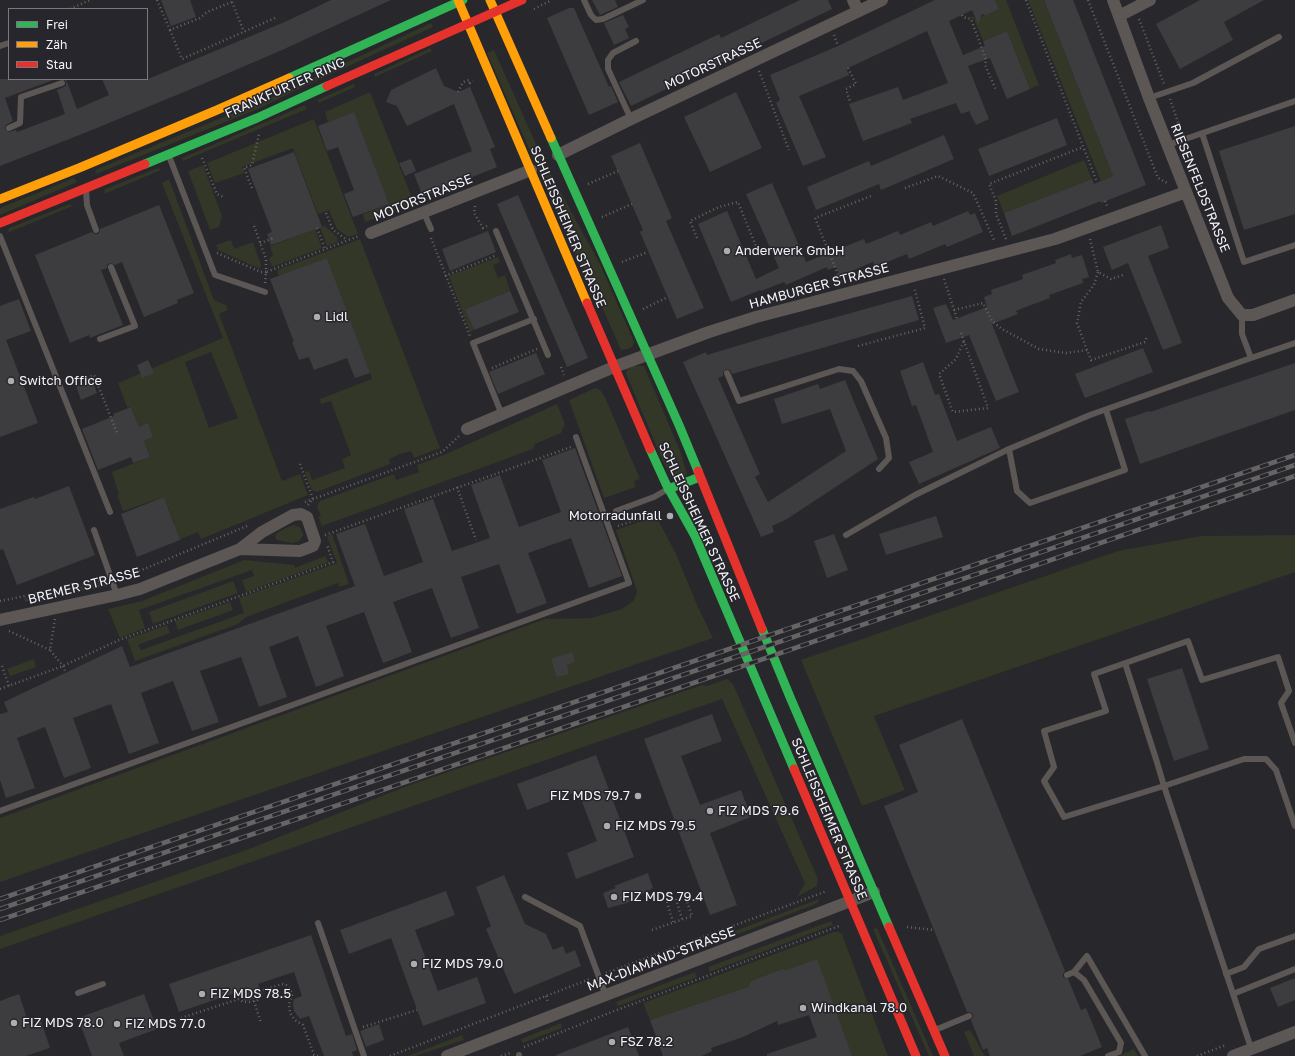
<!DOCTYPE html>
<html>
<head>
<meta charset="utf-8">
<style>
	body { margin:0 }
	#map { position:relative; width:1295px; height:1056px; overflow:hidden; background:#28272b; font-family:"Golos Text",sans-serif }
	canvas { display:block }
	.legend { position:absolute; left:8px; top:8px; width:140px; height:72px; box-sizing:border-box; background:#27262c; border:1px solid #79787e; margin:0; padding:5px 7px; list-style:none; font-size:12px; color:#f4f4f8 }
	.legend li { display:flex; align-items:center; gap:8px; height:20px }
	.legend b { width:20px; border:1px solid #79787e }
</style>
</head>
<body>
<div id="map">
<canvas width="1295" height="1056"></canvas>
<ul class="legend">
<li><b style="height:5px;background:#30b455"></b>Frei</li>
<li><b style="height:5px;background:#ff9f0a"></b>Zäh</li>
<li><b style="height:5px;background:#e5322d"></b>Stau</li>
</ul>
</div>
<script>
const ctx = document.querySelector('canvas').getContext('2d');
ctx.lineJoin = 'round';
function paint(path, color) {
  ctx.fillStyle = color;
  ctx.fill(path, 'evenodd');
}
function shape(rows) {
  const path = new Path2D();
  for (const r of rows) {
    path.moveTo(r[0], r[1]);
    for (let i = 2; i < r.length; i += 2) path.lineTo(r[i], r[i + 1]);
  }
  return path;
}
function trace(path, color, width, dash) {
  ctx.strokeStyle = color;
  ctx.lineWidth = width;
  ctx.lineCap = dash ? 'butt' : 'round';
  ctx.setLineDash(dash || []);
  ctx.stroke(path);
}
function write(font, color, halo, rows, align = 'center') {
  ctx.font = font + ' "Golos Text",sans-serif';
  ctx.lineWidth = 3;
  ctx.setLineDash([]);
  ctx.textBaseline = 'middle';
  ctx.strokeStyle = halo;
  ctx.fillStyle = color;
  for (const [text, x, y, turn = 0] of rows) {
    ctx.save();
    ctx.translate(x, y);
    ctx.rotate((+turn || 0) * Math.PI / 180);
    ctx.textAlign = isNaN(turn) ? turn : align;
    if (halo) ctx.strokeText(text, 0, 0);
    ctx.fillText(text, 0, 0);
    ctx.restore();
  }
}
const green = shape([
	[995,0,1006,0,1039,85,1030,89,1007,31,983,41,974,19,971,18,972,16,976,19,999,9],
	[1028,0,1044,0,1113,176,1101,181],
	[431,23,433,27,301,88,258,109,96,174,95,173,97,169,270,98],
	[430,48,432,51,375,77,374,74],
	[494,50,544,162,600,264,634,342,632,347,628,349,622,350,620,348,590,279,576,256,487,53],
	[354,84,355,87,319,103,317,100],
	[370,92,414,203,365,222,363,214,389,204,354,113,328,122,325,112],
	[305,105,307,109,183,161,182,158],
	[314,119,358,234,348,237,337,229,329,210,318,214,293,148,242,167,244,173,215,183,207,163],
	[1084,160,1092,179,1004,213,997,196],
	[203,165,222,216,219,227,210,230,188,171],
	[158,168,161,170,104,194,105,189],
	[74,178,77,182,0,215,0,208],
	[169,179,214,300,226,305,228,310,219,314,282,481,300,474,308,495,201,539,198,532,165,545,158,529,174,522,164,497,123,511,117,495,119,495,112,472,150,457,144,441,153,437,148,424,139,427,131,407,127,407,118,383,223,338,162,183],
	[211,352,238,418,209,428,185,362],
	[70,204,73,206,7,233,9,228],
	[325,226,337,237,338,242,327,246,320,227],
	[315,229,322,248,272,267,269,258,273,256,270,246],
	[360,239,440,448,414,458,411,451,400,454,389,459,390,464,317,492,312,490,305,472,309,471,312,480,345,468,342,459,351,455,331,401,321,404,320,399,372,379,327,258,279,276,277,270],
	[231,240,234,249,253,242,261,265,260,269,218,250,216,245],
	[498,257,500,262,493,265,498,278,505,275,510,291,465,309,474,330,470,332,449,276],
	[633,366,644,366,681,453,687,475,676,480,672,477,663,462,627,376,626,373,628,369],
	[595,388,600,390,604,395,640,479,634,481,636,487,604,498,569,400],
	[557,404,565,424,561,433,535,444,533,449,322,526,318,517,321,516,317,506,320,501,394,474,396,480,419,472,417,465,444,455],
	[656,516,676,554,697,605,713,638,0,882,0,818,545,619,591,618,622,609,634,600,637,591,616,530],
	[294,525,300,527,303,534,303,536,299,541,293,543,276,540,275,536,277,533,288,527],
	[332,534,349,584,339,587,338,583,246,617,238,624,135,661,127,639,167,625,170,633,138,645,141,650,244,613,239,598,337,563,327,536],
	[1295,535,1295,572,874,716,905,790,862,806,801,660,1118,551,1201,536],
	[325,556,328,562,246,592,242,580,254,576,252,570,139,610,145,628,120,638,108,609,142,601,244,560,294,565,295,568],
	[106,581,107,586,25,602,24,598],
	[233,581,238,593,153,624,149,612],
	[230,602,233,610,178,630,175,621],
	[34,659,36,667,10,676,7,669],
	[727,679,733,684,818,879,817,886,797,897,805,883,722,699,0,949,0,936,249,849,407,786,702,685,707,686],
	[833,824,853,872,849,874,828,825],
	[819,899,818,903,703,948,701,944],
	[831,921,833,925,710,972,708,967],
	[877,928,933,1056,929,1056,873,929],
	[834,932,839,932,842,934,844,940,888,1056,852,1056,787,970,782,969,751,981,748,987,650,1020,643,1003],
	[695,972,697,977,618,1006,616,1002],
	[561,1023,562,1028,523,1043,521,1039],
	[970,1030,985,1056,974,1056,964,1032],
	[462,1035,464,1040,415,1056,408,1056],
	[1134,1049,1138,1056,1119,1056,1125,1053]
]);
const building = shape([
	[161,0,190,0,196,17,171,26],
	[331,0,391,0,282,50,196,87,87,132,0,166,0,79,53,79,53,80,5,98,13,121,6,125,5,129,9,132,16,130,17,132,65,114,57,90,66,86,66,82,64,79,66,79,77,109,109,95,102,79,148,79,287,21],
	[592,0,615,0,618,7,600,15],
	[800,0,828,0,832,9,631,106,619,82,719,34,721,38],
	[935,0,995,0,999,9,988,14,987,16,982,14,978,24,972,10,949,21,963,55,985,46,983,41,1007,31,1030,89,1007,99,990,58,968,66,989,119,976,125,969,111,961,114,956,103,910,119,912,123,863,141,849,104,898,87,903,100,948,83,927,31,846,69,849,75,799,96,826,157,803,166,776,103,780,100,770,75,838,46],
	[1044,0,1073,0,1146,185,1101,203,1101,201,1012,236,1004,213,1092,179,1094,184,1113,176],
	[1200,0,1264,0,1224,22,1233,40,1180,69,1156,24],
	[569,8,574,8,609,87,611,86,618,102,589,115,547,18],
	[623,15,629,27,625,29,629,38,614,45,604,23],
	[436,68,444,86,458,92,470,87,495,147,490,149,497,167,423,197,414,174,472,151,454,104,407,126,397,106,386,102,391,90],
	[736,92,762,148,710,172,684,117],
	[354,112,389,204,353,217,344,194,354,190,338,147,327,151,318,126],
	[1057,118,1067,145,989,176,978,149],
	[1295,126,1295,214,1244,230,1219,151],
	[944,135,954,159,881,190,879,184,816,210,807,187,869,161,871,166],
	[640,143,672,218,666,221,704,308,677,319,640,232,643,230,611,156],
	[294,152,322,227,271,245,267,234,272,232,248,169],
	[411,159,416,171,405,176,399,163],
	[772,183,806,262,864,239,866,244,898,231,900,235,931,222,933,226,968,211,970,215,975,213,983,232,947,247,945,244,909,259,907,254,875,267,873,262,840,276,836,267,828,270,827,267,786,285,784,282,761,291,760,290,731,302,698,224,727,211,756,279,779,268,746,194],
	[518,195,588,358,567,367,497,204],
	[159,205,194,293,177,300,178,303,144,317,122,262,115,265,110,263,107,265,107,268,101,270,123,325,90,338,89,335,70,343,35,255,92,232,95,234,98,234,100,231,100,229],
	[1161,225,1169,248,1148,256,1182,343,1163,350,1128,263,1112,270,1103,247],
	[488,231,496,252,450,271,442,249],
	[1071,254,1072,258,1082,255,1089,277,1082,279,1083,283,1049,295,1050,298,1023,308,1016,311,1018,314,992,324,1019,392,996,401,969,335,946,343,933,308,946,304,953,320,987,307,984,297,992,294,991,290,1023,279,1022,275,1056,263,1055,260],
	[327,258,370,373,355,378,347,358,314,370,309,357,299,360,292,342,294,342,270,279],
	[510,291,519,312,474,330,465,309],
	[912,296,919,320,732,374,730,370,726,369,723,372,723,376,718,378,760,474,755,477,768,502,846,451,830,409,782,424,774,399,818,384,820,389,845,380,878,459,787,519,772,526,774,532,761,537,683,362,706,352,707,355,797,328],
	[19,299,31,331,6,340,38,423,0,437,0,306],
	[1143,348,1153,372,1085,398,1075,374],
	[536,353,545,374,498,394,489,372],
	[148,360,154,373,142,378,137,365],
	[923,362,935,395,939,394,957,441,991,427,1000,448,919,484,909,462,933,452,916,405,912,406,900,371],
	[1295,363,1295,410,1140,464,1125,419,1149,411,1150,412],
	[92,380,97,393,81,400,76,386],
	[131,407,139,427,148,423,153,437,144,441,150,457,133,463,131,457,98,470,82,429,114,416,113,414],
	[575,448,622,576,589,588,571,538,528,553,547,603,517,614,499,564,461,577,479,628,451,638,432,588,393,602,412,652,383,663,364,612,326,626,344,676,316,687,298,636,269,647,287,697,259,707,241,657,200,671,219,722,192,731,173,681,141,693,159,743,129,754,111,704,73,718,91,768,64,778,45,727,17,738,35,788,6,798,0,780,0,714,8,712,4,702,122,646,130,667,355,586,336,534,365,524,384,576,423,562,404,509,433,499,452,551,490,538,471,485,500,475,519,527,561,512,542,460],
	[69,486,95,555,17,585,3,549,0,550,0,509,34,497,35,499],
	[164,497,180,540,137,557,121,514],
	[936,516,943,537,886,555,879,534],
	[834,534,848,570,827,578,814,541],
	[572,652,575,662,567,665,569,674,557,677,551,659],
	[1182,668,1209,749,1174,761,1147,679],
	[712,714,722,741,681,756,700,805,741,790,751,817,710,833,737,905,710,915,644,739],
	[962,719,1065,971,1063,974,1063,977,1068,979,1081,1010,1086,1008,1102,1047,1080,1056,990,1056,987,1048,983,1050,971,1020,973,1017,973,1014,970,1012,967,1012,884,806,918,792,899,745],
	[596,755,634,857,576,879,567,853,597,841,578,791,527,810,517,784],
	[648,873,653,888,627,903,608,908,603,893,616,888,614,886],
	[504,875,525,924,546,934,553,950,563,946,566,954,575,950,581,966,514,994,486,929,491,926,476,887],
	[446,891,455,915,415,930,438,991,477,977,486,1003,423,1026,391,938,349,954,340,930],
	[311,935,346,1036,352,1034,357,1050,352,1052,353,1056,324,1056,309,1016,300,1019,294,1011,293,1004,294,999,302,996,294,972,258,984,261,992,258,996,253,999,245,1001,240,998,238,992,179,1012,169,984],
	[817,959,852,1056,767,1056,767,1054,817,1037,809,1015,778,1025,777,1021,743,1037,711,1048,712,1051,702,1056,663,1056,650,1020,748,987,751,981,782,969,787,970],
	[1295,978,1295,1000,1278,1007,1270,988],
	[19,994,29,1025,41,1021,50,1048,26,1056,0,1056,0,1001],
	[144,994,157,1029,119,1043,124,1056,92,1056,78,1018],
	[379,1024,384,1040,366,1047,360,1031],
	[628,1027,639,1056,556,1056,556,1055]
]);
const path = shape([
	[157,0,170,30,200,18,207,12,232,2,231,0],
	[1026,0,1097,182],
	[1088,0,1158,178,1169,184],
	[232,2,244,32],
	[70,9,90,0],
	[534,9,552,0],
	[962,15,963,17,971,19,986,60,985,65,996,90],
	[1139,19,1164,84],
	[170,30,182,59,275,18],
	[834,35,838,46],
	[848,68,856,84,846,89,850,102],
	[759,71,789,150],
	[458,92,463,82,469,80,470,83,473,81],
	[1170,99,1181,131],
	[1187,148,1201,186,1197,188],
	[202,158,217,194,225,198],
	[588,184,618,171],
	[252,188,244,168,252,165,259,134],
	[905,188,938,176,973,193,995,242],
	[1105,201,1108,208],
	[475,206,474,213,483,228,489,225],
	[326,213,333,230,347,240],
	[602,217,632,204],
	[317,228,325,249],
	[431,238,470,336],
	[697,238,690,221,719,207,738,202,760,256],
	[1006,239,996,214,996,201,989,184,1083,147],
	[1090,239,1098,272,1111,279,1123,275],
	[260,243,274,238],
	[217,253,261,272,266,272,266,259,253,223],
	[622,262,648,252],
	[445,276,497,255],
	[944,279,957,319],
	[841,282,815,218,871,196],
	[265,283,266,272,359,236],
	[643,309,668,297],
	[954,310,983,303,992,321,1002,329,1039,349,1066,353,1087,350,1091,360,1145,342,1147,336],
	[961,333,988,408,953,412,939,374,956,359,964,341],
	[858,346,925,328,914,287],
	[1087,350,1077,323,1081,302,1094,285,1098,272],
	[561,367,564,375],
	[492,368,537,349],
	[68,384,94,375,117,433],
	[300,464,313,499,308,505],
	[457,487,476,540],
	[305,502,442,452,459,436],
	[618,526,661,511],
	[325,535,571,447],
	[120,577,132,574,247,526],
	[0,601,103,580],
	[55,619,50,650,63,666,66,673],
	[9,631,50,650],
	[2,666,9,686],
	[0,689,63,666,119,640,333,562,327,545],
	[676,899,682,919],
	[667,902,673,922],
	[907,927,934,930],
	[652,930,692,916,685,896],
	[606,973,827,891],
	[546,996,548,1002],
	[254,1001,261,1023],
	[181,1018,239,999,243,1002,250,1002,257,1000,263,990,282,984,286,985,290,988,292,995,289,1004,290,1013,295,1020,303,1025,314,1055,319,1056],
	[363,1027,417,1010],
	[524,1047,609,1013,839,926],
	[390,1056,590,979],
	[501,1056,510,1053],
	[1197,1056,1226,1045]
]);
const lane = shape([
	[584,0,591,15,596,20,603,19,643,0],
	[0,46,9,43],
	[1149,98,1193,83,1279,37],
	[631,119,608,69,608,60,613,53,636,41],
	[9,128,20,123,21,97,62,83],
	[1202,133,1244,262,1295,245],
	[1168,145,1295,101],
	[169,156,215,275,265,292],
	[86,189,87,205,96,230],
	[424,213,431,229],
	[496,231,548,355],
	[0,236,110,512],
	[1242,315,1242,334,1251,358,1295,343],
	[100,339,135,326,111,267],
	[727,373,739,401,839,369,853,371,861,381,886,438,889,458,879,469],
	[502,415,473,343,534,319],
	[1009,449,1017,491,1030,503,1125,470,1106,410],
	[616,511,654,497,668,489],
	[94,530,117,595],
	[846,535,915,495,1009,449,1090,415,1251,358],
	[1125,663,1156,759,1164,786,1251,1048],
	[1295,743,1281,703,1289,691,1278,657,1202,680,1188,641,1094,674,1106,711,1044,731,1054,767,1044,781,1064,817,1164,786,1244,759,1266,759,1276,770,1295,826],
	[0,811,629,583,576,437],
	[525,897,580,926,606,996],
	[318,923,364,1056],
	[1074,972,1087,956,1145,1056],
	[1226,974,1244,967,1259,949,1295,936],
	[1067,975,1074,972,1084,980,1121,1043,1119,1052,1108,1056],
	[78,993,103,984],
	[1233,994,1295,969],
	[935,1030,969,1016],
	[519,1055,519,1056]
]);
const street = shape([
	[853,0,858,11],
	[1113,0,1149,98,1228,298,1242,315,1253,315,1295,300],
	[1119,16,1150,0],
	[558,155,631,119,882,0],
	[371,233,531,170],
	[467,429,614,367,709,332,756,317,1055,239,1186,192],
	[0,620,117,595,140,589,240,549,262,532,293,515,301,514,307,517,315,541,313,546,300,551,240,549],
	[447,1056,874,892],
	[1233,1056,1295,1032]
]);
const fast = shape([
	[289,78,463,0],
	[551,138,679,425,698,471],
	[145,164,257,118,327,86],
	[650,449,666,484,695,536,794,769],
	[668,489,700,477],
	[762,629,790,697,889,927]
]);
const slow = shape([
	[458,0,587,303],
	[490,0,551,138],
	[0,199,79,168,217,110,289,78]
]);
const jam = shape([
	[327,86,522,0],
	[0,223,145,164],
	[587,303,650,449],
	[698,471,762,629],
	[794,769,916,1056],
	[889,927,945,1056]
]);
const rail = shape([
	[0,899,1295,455],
	[0,909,1295,465],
	[0,920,359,798,1295,476]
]);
const markers = [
	[727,251,4,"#adacb0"],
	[317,317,4,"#adacb0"],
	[11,381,4,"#adacb0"],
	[670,516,4,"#adacb0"],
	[638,796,4,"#adacb0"],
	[710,811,4,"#adacb0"],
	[607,826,4,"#adacb0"],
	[614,897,4,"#adacb0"],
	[414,964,4,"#adacb0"],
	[202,994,4,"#adacb0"],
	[803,1008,4,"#adacb0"],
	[14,1023,4,"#adacb0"],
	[117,1024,4,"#adacb0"],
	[612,1042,4,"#adacb0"]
];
const streetNames = [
	["MOTORSTRASSE",713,64,-25],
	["FRANKFURTER RING",285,88,-24],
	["RIESENFELDSTRASSE",1200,188,68],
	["MOTORSTRASSE",423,198,-22],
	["SCHLEISSHEIMER STRASSE",568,227,67],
	["HAMBURGER STRASSE",819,286,-15],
	["SCHLEISSHEIMER STRASSE",699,522,65],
	["BREMER STRASSE",84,586,-14],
	["SCHLEISSHEIMER STRASSE",829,819,67],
	["MAX-DIAMAND-STRASSE",661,959,-21]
];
const poiNames = [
	["Anderwerk GmbH",735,251],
	["Lidl",325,317],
	["Switch Office",19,381],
	["Motorradunfall",662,516,"right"],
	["FIZ MDS 79.7",630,796,"right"],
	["FIZ MDS 79.6",718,811],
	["FIZ MDS 79.5",615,826],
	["FIZ MDS 79.4",622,897],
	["FIZ MDS 79.0",422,964],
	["FIZ MDS 78.5",210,994],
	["Windkanal 78.0",811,1008],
	["FIZ MDS 78.0",22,1023],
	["FIZ MDS 77.0",125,1024],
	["FSZ 78.2",620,1042]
];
paint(green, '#323727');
paint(building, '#3d3d3f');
trace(path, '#666363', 2.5, [1, 3]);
trace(lane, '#5c5755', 6);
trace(street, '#5c5755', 12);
trace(fast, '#30b455', 9);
trace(slow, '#ff9f0a', 9);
trace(jam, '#e5322d', 9);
trace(rail, '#676466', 4.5);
trace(rail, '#27262c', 3, [9]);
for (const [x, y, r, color] of markers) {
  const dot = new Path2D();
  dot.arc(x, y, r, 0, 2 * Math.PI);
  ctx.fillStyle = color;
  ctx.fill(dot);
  trace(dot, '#27262c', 1.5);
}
write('13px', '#f4f4f8', '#27262c', streetNames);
write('13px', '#f4f4f8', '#27262c', poiNames, 'left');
</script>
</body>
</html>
